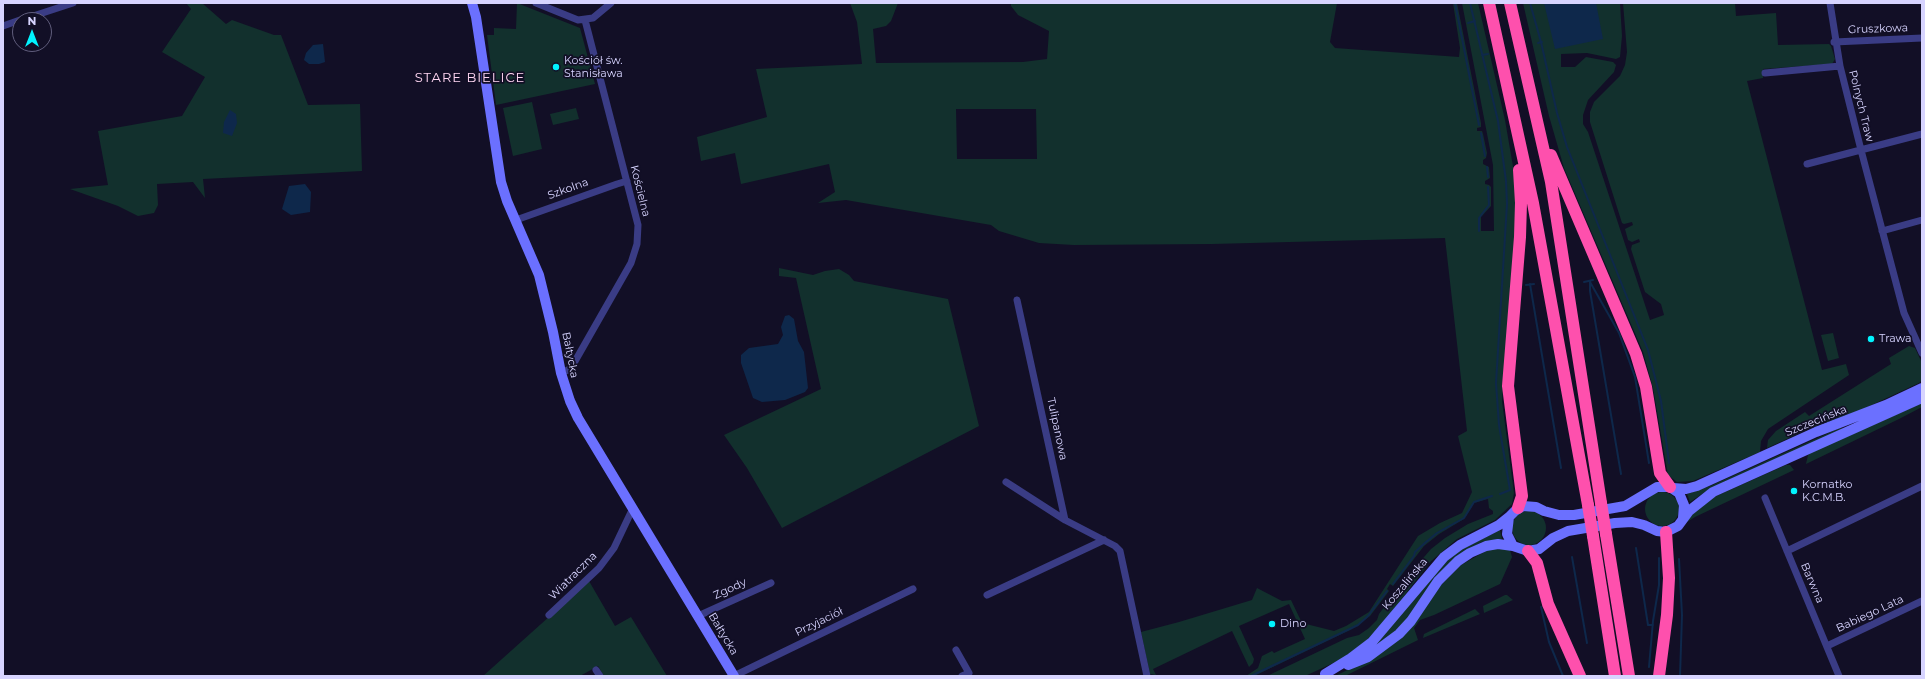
<!DOCTYPE html>
<html>
<head>
<meta charset="utf-8">
<style>
	body { margin:0 }
	#map { position:relative; width:1925px; height:679px; overflow:hidden; background:#120f26; font-family:Montserrat,sans-serif }
	canvas { display:block }
	.frame { position:absolute; inset:0; border:4px solid #d7d4ff; pointer-events:none }
	.north { position:absolute; left:12px; top:12px; width:40px; height:40px; box-sizing:border-box; background:#120f26; border:1px solid #615e7d; border-radius:50%; rotate:0deg; font-size:11px; font-weight:700; line-height:16px; text-align:center; color:#d7d4ff }
	.north::after { content:''; display:block; margin:auto; width:14px; height:18px; background:#01f3fe; clip-path:polygon(50% 0,100% 100%,50% 72%,0 100%) }
</style>
</head>
<body>
<div id="map">
<canvas width="1925" height="679"></canvas>
<div class="frame"></div>
<div class="north">N</div>
</div>
<script>
const ctx = document.querySelector('canvas').getContext('2d');
ctx.lineJoin = 'round';
function paint(path, color) {
  ctx.fillStyle = color;
  ctx.fill(path, 'evenodd');
}
function shape(rows) {
  const path = new Path2D();
  for (const r of rows) {
    if (r.length === 3) {
      path.moveTo(r[0] + r[2], r[1]);
      path.arc(r[0], r[1], r[2], 0, 2 * Math.PI);
      continue;
    }
    path.moveTo(r[0], r[1]);
    for (let i = 2; i < r.length; i += 2) path.lineTo(r[i], r[i + 1]);
  }
  return path;
}
function trace(path, color, width, dash) {
  ctx.strokeStyle = color;
  ctx.lineWidth = width;
  ctx.lineCap = dash ? 'butt' : 'round';
  ctx.setLineDash(dash || []);
  ctx.stroke(path);
}
function write(font, color, halo, rows, align = 'center') {
  ctx.font = font + ' Montserrat,sans-serif';
  ctx.lineWidth = 3.5;
  ctx.setLineDash([]);
  ctx.textBaseline = 'middle';
  ctx.strokeStyle = halo;
  ctx.fillStyle = color;
  for (const [text, x, y, turn = 0] of rows) {
    ctx.save();
    ctx.translate(x, y);
    ctx.rotate((+turn || 0) * Math.PI / 180);
    ctx.textAlign = isNaN(turn) ? turn : align;
    if (halo) ctx.strokeText(text, 0, 0);
    ctx.fillText(text, 0, 0);
    ctx.restore();
  }
}
const green = shape([
	[186,3,202,3,226,24,232,20,274,35,281,35,308,105,360,104,362,171,203,179,205,198,193,182,157,184,158,205,154,213,138,216,118,206,70,189,108,185,98,131,182,116,205,77,162,52,191,9],
	[517,3,580,28,595,84,496,105,487,35,494,35,494,28,516,29],
	[850,3,898,3,891,21,886,26,873,29,876,63,1023,62,1047,59,1049,31,1018,15,1011,6,1011,3,1337,3,1330,42,1335,48,1459,57,1460,48,1453,3,1457,3,1481,123,1481,127,1477,128,1477,131,1482,131,1483,134,1487,153,1486,158,1483,160,1483,164,1489,167,1490,178,1485,181,1485,184,1489,185,1491,187,1491,206,1481,217,1481,231,1494,231,1493,165,1462,3,1478,3,1505,120,1515,178,1516,221,1502,401,1514,493,1512,504,1495,520,1457,539,1430,562,1384,622,1366,641,1342,659,1305,676,1267,676,1347,638,1359,635,1369,628,1377,620,1379,614,1406,578,1431,549,1445,538,1468,524,1493,514,1493,511,1489,508,1488,499,1474,503,1464,519,1439,534,1424,546,1393,586,1390,584,1387,589,1389,591,1370,616,1352,629,1254,676,1246,676,1258,668,1262,656,1272,651,1274,653,1305,639,1289,604,1239,626,1254,659,1253,663,1249,667,1232,631,1153,669,1156,675,1150,674,1141,632,1179,622,1252,600,1257,588,1282,601,1291,600,1302,623,1334,631,1346,626,1369,612,1418,536,1440,523,1462,513,1472,492,1458,436,1467,431,1445,238,1212,244,1074,245,1039,243,999,231,991,225,846,200,818,203,835,192,829,164,741,184,735,153,701,161,697,137,767,117,756,69,862,64,857,22],
	[956,109,1036,109,1037,159,957,159],
	[1523,3,1620,3,1622,36,1620,57,1616,59,1587,53,1561,54,1561,67,1575,67,1586,57,1613,62,1616,65,1614,72,1588,100,1583,115,1583,124,1588,132,1650,320,1664,315,1661,304,1645,292,1631,249,1632,245,1640,242,1639,239,1632,242,1628,240,1625,229,1633,225,1632,222,1624,224,1622,223,1590,122,1590,112,1594,102,1620,76,1625,65,1627,52,1623,3,1735,3,1736,16,1776,13,1778,45,1829,44,1831,46,1835,59,1832,64,1763,69,1763,78,1747,81,1822,370,1846,364,1849,375,1768,429,1761,441,1760,452,1693,481,1677,482,1668,475,1653,388,1643,352,1564,168,1549,116],
	[532,102,542,149,513,156,503,108],
	[576,108,579,119,553,125,550,114],
	[779,268,813,275,825,271,839,269,849,275,854,281,948,299,979,426,782,528,747,468,724,435,821,389,796,278,779,276],
	[1833,333,1839,358,1828,361,1821,335],
	[1909,346,1915,348,1922,363,1922,380,1919,383,1861,410,1811,428,1767,448,1768,440,1776,431,1805,412,1809,416,1891,364,1889,358],
	[1922,403,1922,407,1899,419,1806,464,1808,455,1812,452],
	[1840,428,1843,429,1711,488,1690,502,1687,494,1710,486],
	[1786,465,1790,465,1794,470,1695,517,1687,522,1690,516,1714,497],
	[1662,509,17],
	[1529,528,17],
	[1500,530,1502,539,1482,542,1471,548,1404,626,1376,648,1373,645,1444,563,1462,549],
	[1498,548,1510,550,1512,557,1500,584,1434,615,1420,620,1414,628,1418,640,1416,641,1345,676,1335,676,1364,662,1461,565,1486,551],
	[589,581,615,626,631,617,667,676,604,676,598,666,580,676,483,676],
	[1505,595,1507,595,1513,600,1484,613,1483,606],
	[1475,609,1480,614,1423,638,1424,634]
]);
const water = shape([
	[1544,3,1596,3,1603,39,1555,49],
	[323,44,325,62,319,64,309,64,304,60,306,53,313,45],
	[230,110,236,114,237,123,232,136,223,133,224,122],
	[305,184,311,192,310,212,291,215,282,209,289,186],
	[789,315,794,319,798,341,804,352,808,388,805,392,785,400,762,402,753,398,741,363,741,355,749,348,778,344,783,335,781,327,785,316]
]);
const stream = shape([
	[1455,3,1479,125],
	[1470,3,1498,121,1506,181,1507,204,1496,383,1499,425,1510,490,1500,494],
	[1530,3,1541,42,1542,42],
	[1468,23,1475,21],
	[1538,43,1541,42,1557,113,1567,147,1648,350,1661,401,1669,463],
	[1482,55,1488,54],
	[1481,133,1485,156],
	[1487,167,1488,177],
	[1479,231,1479,218,1489,205,1488,187],
	[1590,281,1590,291,1621,474],
	[1584,282,1593,280],
	[1590,282,1619,333,1635,377,1649,463],
	[1530,284,1561,468],
	[1526,285,1534,284],
	[1636,548,1648,625,1653,625],
	[1572,557,1587,643],
	[1679,559,1682,615,1680,676],
	[1393,584,1414,556,1415,552,1426,542,1437,533,1464,518,1474,502,1492,496],
	[1541,607,1549,642,1563,676],
	[1649,667,1653,621,1659,585,1659,558],
	[1251,676,1358,625,1368,616,1387,591]
]);
const street = shape([
	[536,3,578,20,593,18,611,3],
	[1830,3,1840,66,1861,150,1904,313,1922,353],
	[21,20,73,3],
	[3,26,20,20],
	[1834,42,1922,38],
	[1765,73,1840,66],
	[1807,164,1922,134],
	[516,220,617,184,627,181],
	[1882,231,1922,220],
	[1017,300,1065,520,1115,546,1120,551,1147,676],
	[561,373,570,369,574,363,631,263,637,244,638,225,585,20],
	[1006,482,1065,520],
	[1765,498,1839,676],
	[1787,551,1922,486],
	[987,595,1104,540],
	[549,615,599,568,614,548,633,508],
	[698,616,771,583],
	[1827,646,1922,601],
	[956,650,969,673,962,676],
	[596,670,600,676],
	[734,676,913,589]
]);
const secondary = shape([
	[472,3,476,17,501,182,507,201,539,275,553,332,561,373,570,401,578,418,734,676],
	[1673,488,1686,489,1697,486,1816,432,1886,405,1922,388],
	[1683,518,1684,505,1679,493,1670,487,1657,487,1625,506,1574,515,1559,515,1544,511,1536,507,1523,506,1515,511,1509,517,1507,534,1513,546,1528,551,1539,549,1553,538,1568,531,1615,523,1632,522,1644,525,1657,531,1666,532,1678,526,1689,511,1713,492,1922,398],
	[1348,665,1368,657,1399,634,1411,621,1438,581,1458,561,1470,553,1486,546,1498,544,1513,546],
	[1325,674,1351,658,1372,642,1444,557,1460,545,1499,525,1509,517]
]);
const highway = shape([
	[1489,3,1533,203,1588,505],
	[1510,3,1551,182,1601,503],
	[1551,155,1636,354,1646,387,1660,473,1670,487],
	[1518,508,1522,496,1508,386,1520,237,1521,203,1519,170],
	[1606,534,1629,676],
	[1593,536,1615,676],
	[1528,551,1537,563,1548,604,1580,676],
	[1659,676,1667,615,1669,578,1666,532]
]);
const highwayBridge = shape([
	[1601,503,1606,534],
	[1588,505,1593,536]
]);
const markers = [
	[556,67,4,"#01f3fe"],
	[1871,339,4,"#01f3fe"],
	[1794,491,4,"#01f3fe"],
	[1272,624,4,"#01f3fe"]
];
const streetNames = [
	["Gruszkowa",1878,29,-2],
	["Polnych Traw",1861,106,76],
	["Szkolna",568,189,-20],
	["Kościelna",640,191,76],
	["Bałtycka",570,355,79],
	["Szczecińska",1816,421,-22],
	["Tulipanowa",1057,429,78],
	["Wiatraczna",573,576,-45],
	["Barwna",1812,583,67],
	["Koszalińska",1405,584,-50],
	["Zgody",730,589,-25],
	["Babiego Lata",1870,614,-25],
	["Przyjaciół",819,622,-26],
	["Bałtycka",723,634,59]
];
const poiNames = [
	["Kościół św.",564,61],
	["Stanisława",564,74],
	["Trawa",1879,339],
	["Kornatko",1802,485],
	["K.C.M.B.",1802,498],
	["Dino",1280,624]
];
const quarterNames = [
	["STARE BIELICE",470,78]
];
paint(green, '#12302d');
paint(water, '#0e284b');
trace(stream, '#0e284b', 2);
trace(street, '#3a3c85', 7);
trace(secondary, '#6b70ff', 10);
trace(highway, '#fe50ad', 12);
trace(highwayBridge, '#fe50ad', 12);
for (const [x, y, r, color] of markers) {
  const dot = new Path2D();
  dot.arc(x, y, r, 0, 2 * Math.PI);
  ctx.fillStyle = color;
  ctx.fill(dot);
  trace(dot, '#120f26', 1.5);
}
write('11px', '#d7d4ff', '#120f26', streetNames);
write('11px', '#d7d4ff', '#120f26', poiNames, 'left');
ctx.letterSpacing = '1px';
write('13px', '#ffd6f2', '#120f26', quarterNames);
ctx.letterSpacing = '0px';
</script>
</body>
</html>
